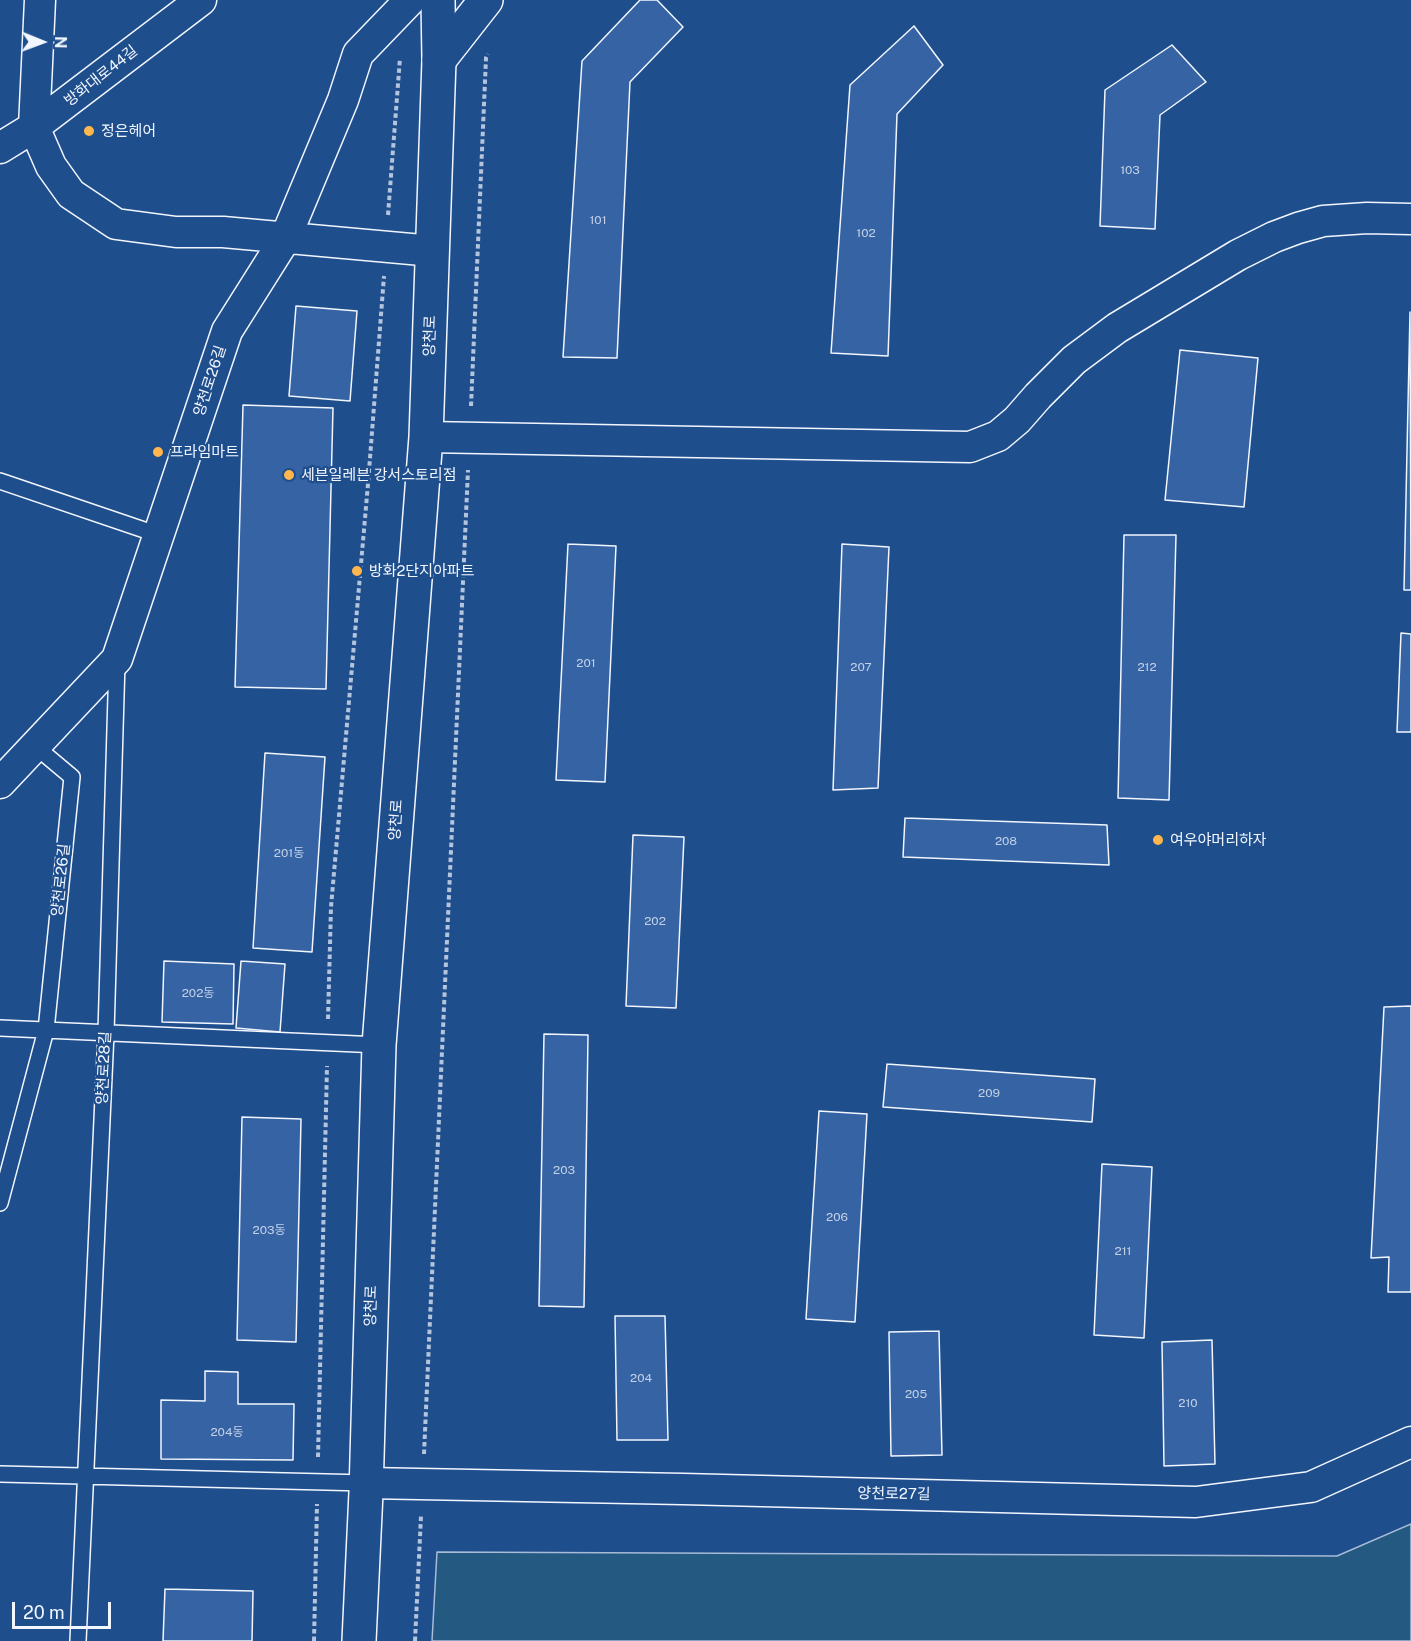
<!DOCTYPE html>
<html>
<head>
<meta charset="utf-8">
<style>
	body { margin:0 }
	#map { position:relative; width:1411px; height:1641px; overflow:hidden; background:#1f4e8c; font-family:"Public Sans",sans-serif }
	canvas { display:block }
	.north { position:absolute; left:12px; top:12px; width:60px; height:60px; -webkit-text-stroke:4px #1f4e8c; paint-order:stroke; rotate:91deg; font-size:16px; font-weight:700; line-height:24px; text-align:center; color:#f2f6ff }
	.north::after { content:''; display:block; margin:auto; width:21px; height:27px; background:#f2f6ff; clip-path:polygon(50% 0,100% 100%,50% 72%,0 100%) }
	.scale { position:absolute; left:12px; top:1602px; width:99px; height:27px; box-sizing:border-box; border:3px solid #f2f6ff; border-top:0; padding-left:8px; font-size:18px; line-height:21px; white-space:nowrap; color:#f2f6ff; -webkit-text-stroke:4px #1f4e8c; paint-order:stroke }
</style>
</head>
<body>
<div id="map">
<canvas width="1411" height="1641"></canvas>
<div class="north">N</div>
<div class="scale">20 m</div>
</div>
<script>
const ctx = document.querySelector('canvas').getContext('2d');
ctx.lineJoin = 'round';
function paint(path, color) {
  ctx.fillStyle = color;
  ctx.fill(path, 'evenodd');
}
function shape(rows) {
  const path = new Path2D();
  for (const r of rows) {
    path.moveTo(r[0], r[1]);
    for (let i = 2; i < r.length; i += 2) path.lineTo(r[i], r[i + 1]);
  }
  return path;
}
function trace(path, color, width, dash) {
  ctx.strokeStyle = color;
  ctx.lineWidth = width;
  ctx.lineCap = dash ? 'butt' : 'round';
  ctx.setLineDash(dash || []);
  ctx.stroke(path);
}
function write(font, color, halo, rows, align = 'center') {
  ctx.font = font + ' "Public Sans","Noto Sans KR",sans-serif';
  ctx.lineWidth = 4.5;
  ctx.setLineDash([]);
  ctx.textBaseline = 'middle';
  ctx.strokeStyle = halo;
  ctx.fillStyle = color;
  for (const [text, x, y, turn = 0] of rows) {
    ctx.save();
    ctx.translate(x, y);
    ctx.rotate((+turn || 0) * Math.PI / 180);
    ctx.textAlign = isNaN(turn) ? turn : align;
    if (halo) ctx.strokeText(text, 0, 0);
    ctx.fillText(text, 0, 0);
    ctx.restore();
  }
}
const green = shape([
	[1411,1524,1411,1641,432,1641,437,1552,1337,1556,1411,1524]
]);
const building = shape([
	[640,0,657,0,683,27,630,82,617,358,563,357,582,61,640,0],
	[914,26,943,65,897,114,888,356,831,353,850,85,914,26],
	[1172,45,1206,82,1160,115,1155,229,1100,226,1105,90,1172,45],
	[296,306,357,311,350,401,289,396,296,306],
	[1410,312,1411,590,1404,590,1410,312],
	[1180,350,1258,358,1244,507,1165,500,1180,350],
	[243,405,333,408,326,689,235,687,243,405],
	[1124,535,1176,535,1169,800,1118,798,1124,535],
	[568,544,616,546,605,782,556,780,568,544],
	[842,544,889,547,878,788,833,790,842,544],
	[1401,633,1411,634,1411,732,1397,732,1401,633],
	[265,753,325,757,312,952,253,948,265,753],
	[905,818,1107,825,1109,865,903,857,905,818],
	[633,835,684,837,676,1008,626,1006,633,835],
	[164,961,234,964,233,1024,162,1022,164,961],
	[241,961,285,964,280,1032,236,1028,241,961],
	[1411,1006,1411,1292,1388,1292,1389,1257,1371,1258,1384,1007,1411,1006],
	[544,1034,588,1035,584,1307,539,1306,544,1034],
	[887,1064,1095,1079,1092,1122,883,1107,887,1064],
	[819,1111,867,1114,855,1322,806,1319,819,1111],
	[242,1117,301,1119,296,1342,237,1340,242,1117],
	[1102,1164,1152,1167,1144,1338,1094,1335,1102,1164],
	[615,1316,665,1316,668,1440,617,1440,615,1316],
	[939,1331,942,1455,891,1456,889,1332,939,1331],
	[1212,1340,1215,1464,1164,1466,1162,1342,1212,1340],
	[205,1371,238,1372,238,1404,294,1404,293,1460,161,1459,161,1400,205,1401,205,1371],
	[165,1589,253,1591,252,1641,163,1641,165,1589]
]);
const path = shape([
	[388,215,400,58],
	[471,406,486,58,488,54],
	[328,1019,331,907,368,484,384,276],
	[424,1454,468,470],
	[318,1457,327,1066],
	[314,1641,317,1504],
	[415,1641,421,1516]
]);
const lane = shape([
	[0,481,159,535],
	[0,1028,379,1045],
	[0,1203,46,1030,72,777,35,746],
	[0,1474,366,1483],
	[78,1641,106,1033,117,662]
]);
const street = shape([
	[40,0,34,127,51,166,71,194,116,224,176,232,223,232,433,251],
	[0,148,34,127,201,0],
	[426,437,970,447,998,436,1017,420,1038,396,1074,360,1117,328,1238,255,1274,237,1298,228,1323,221,1367,218,1411,219],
	[0,783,117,659,227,331,285,239,343,100,358,54,410,0],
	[366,1483,683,1489,1196,1502,1311,1487,1411,1442]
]);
const secondary = shape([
	[359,1641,366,1492,379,1045,426,437,439,60,438,0]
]);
const primary = shape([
	[439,60,486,0]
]);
const markers = [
	[89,131,6,"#ffb74d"],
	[158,452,6,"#ffb74d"],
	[289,475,6,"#ffb74d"],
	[357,571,6,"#ffb74d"],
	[1158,840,6,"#ffb74d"]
];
const numberNames = [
	["103",1130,170],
	["101",598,220],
	["102",866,233],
	["201",586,663],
	["207",861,667],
	["212",1147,667],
	["208",1006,841],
	["201동",289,853],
	["202",655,921],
	["202동",198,993],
	["209",989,1093],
	["203",564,1170],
	["206",837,1217],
	["203동",269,1230],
	["211",1123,1251],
	["204",641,1378],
	["205",916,1394],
	["210",1188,1403],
	["204동",227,1432]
];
const streetNames = [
	["방화대로44길",101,76,-38],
	["양천로",430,336,-88],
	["양천로26길",210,381,-72],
	["양천로",396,820,-86],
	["양천로26길",61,880,-84],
	["양천로28길",104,1068,-87],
	["양천로",371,1306,-88],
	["양천로27길",894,1494,1]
];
const poiNames = [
	["정은헤어",101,131],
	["프라임마트",170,452],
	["세븐일레븐 강서스토리점",301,475],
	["방화2단지아파트",369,571],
	["여우야머리하자",1170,840]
];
paint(green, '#245a82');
trace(green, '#a8bbd7', 1.5);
paint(building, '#3563a3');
trace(building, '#f2f6ff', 1.5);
trace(lane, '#f2f6ff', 18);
trace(street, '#f2f6ff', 33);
trace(secondary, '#f2f6ff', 36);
trace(primary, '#f2f6ff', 36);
trace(path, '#b3c4dc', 4, [4.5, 3]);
trace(lane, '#1f4e8c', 15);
trace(street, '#1f4e8c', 30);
trace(secondary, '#1f4e8c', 33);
trace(primary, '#1f4e8c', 33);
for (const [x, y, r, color] of markers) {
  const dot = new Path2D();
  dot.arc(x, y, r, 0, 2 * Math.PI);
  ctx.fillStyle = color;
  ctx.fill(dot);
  trace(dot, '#1f4e8c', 2);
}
write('12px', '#c3d1e8', null, numberNames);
write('15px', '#f2f6ff', '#1f4e8c', streetNames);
write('15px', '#f2f6ff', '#1f4e8c', poiNames, 'left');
</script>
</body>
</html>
